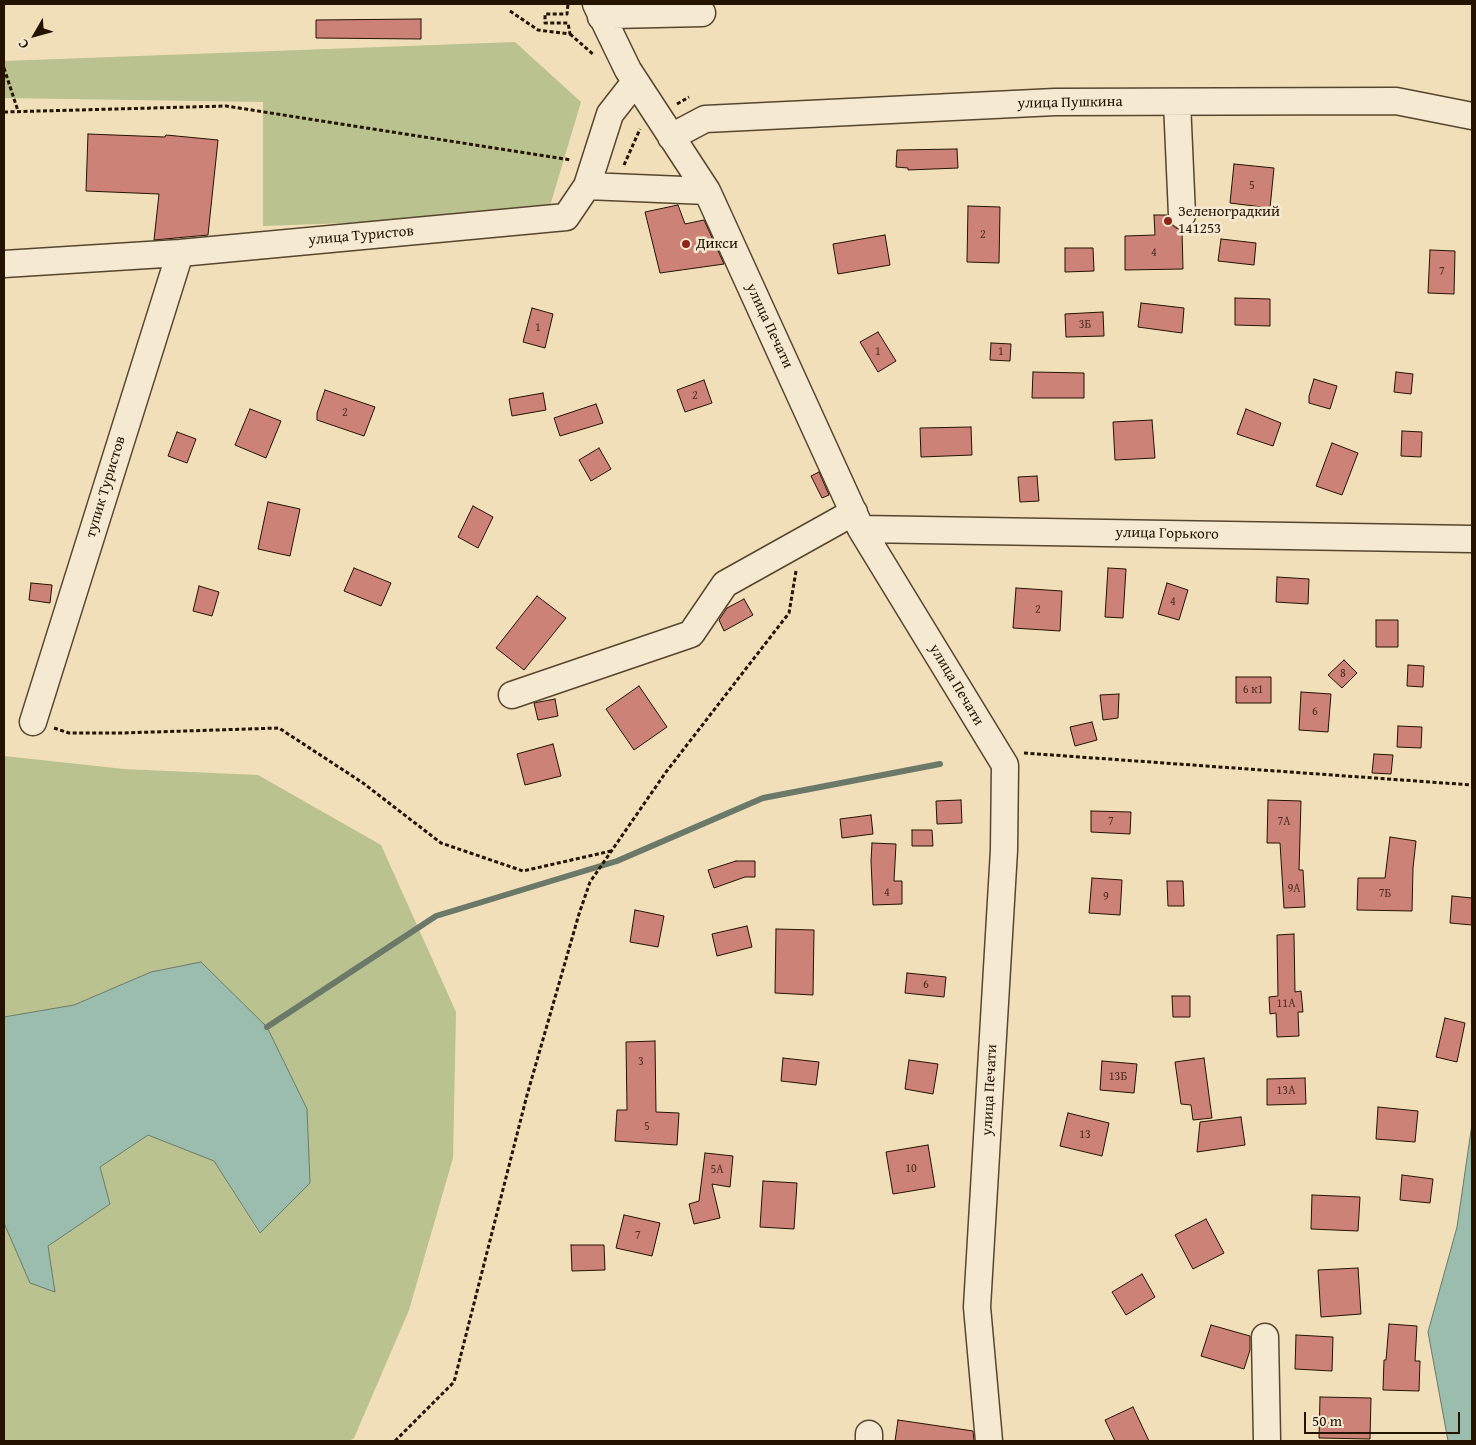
<!DOCTYPE html>
<html>
<head>
<meta charset="utf-8">
<style>
	body { margin:0 }
	#map { position:relative; width:1476px; height:1445px; overflow:hidden; background:#f0dfb8; font-family:"Gentium Book Plus",serif }
	canvas { display:block }
	.frame { position:absolute; inset:0; border:5px solid #241300; pointer-events:none }
	.north { position:absolute; left:10px; top:10px; width:50px; height:50px; -webkit-text-stroke:4px #f5ead1; paint-order:stroke; rotate:232deg; font-size:14px; font-weight:700; line-height:20px; text-align:center; color:#241300 }
	.north::after { content:''; display:block; margin:auto; width:18px; height:22px; background:#241300; clip-path:polygon(50% 0,100% 100%,50% 72%,0 100%) }
	.scale { position:absolute; left:1304px; top:1412px; width:156px; height:22px; box-sizing:border-box; border:2px solid #241300; border-top:0; padding-left:6px; font-size:15px; line-height:18px; white-space:nowrap; color:#241300; -webkit-text-stroke:4px #f5ead1; paint-order:stroke }
</style>
</head>
<body>
<div id="map">
<canvas width="1476" height="1445"></canvas>
<div class="frame"></div>
<div class="north">С</div>
<div class="scale">50 m</div>
</div>
<script>
const ctx = document.querySelector('canvas').getContext('2d');
ctx.lineJoin = 'round';
function paint(path, color) {
  ctx.fillStyle = color;
  ctx.fill(path, 'evenodd');
}
function shape(rows) {
  const path = new Path2D();
  for (const r of rows) {
    path.moveTo(r[0], r[1]);
    for (let i = 2; i < r.length; i += 2) path.lineTo(r[i], r[i + 1]);
  }
  return path;
}
function trace(path, color, width, dash) {
  ctx.strokeStyle = color;
  ctx.lineWidth = width;
  ctx.lineCap = dash ? 'butt' : 'round';
  ctx.setLineDash(dash || []);
  ctx.stroke(path);
}
function write(font, color, halo, rows, align = 'center') {
  ctx.font = font + ' "Gentium Book Plus",serif';
  ctx.lineWidth = 5;
  ctx.setLineDash([]);
  ctx.textBaseline = 'middle';
  ctx.strokeStyle = halo;
  ctx.fillStyle = color;
  for (const [text, x, y, turn = 0] of rows) {
    ctx.save();
    ctx.translate(x, y);
    ctx.rotate((+turn || 0) * Math.PI / 180);
    ctx.textAlign = isNaN(turn) ? turn : align;
    if (halo) ctx.strokeText(text, 0, 0);
    ctx.fillText(text, 0, 0);
    ctx.restore();
  }
}
const green = shape([
	[515,42,581,102,547,216,263,226,263,102,4,98,4,61],
	[4,756,124,769,258,775,381,845,456,1012,453,1158,409,1310,354,1438,349,1441,4,1441,4,1223,55,1292,48,1246,110,1204,100,1167,148,1135,214,1161,259,1233,310,1183,307,1109,267,1027,201,962,151,972,74,1005,4,1017]
]);
const water = shape([
	[201,962,267,1027,307,1109,310,1183,260,1233,214,1161,148,1135,100,1167,110,1204,48,1246,55,1292,30,1283,4,1223,4,1017,74,1005,151,972,201,962],
	[1472,1124,1472,1441,1448,1441,1428,1332,1457,1227,1472,1124]
]);
const stream = shape([
	[267,1027,436,916,617,861,763,798,940,764]
]);
const building = shape([
	[421,19,421,39,316,38,316,20,421,19],
	[88,134,165,137,166,135,218,140,208,235,154,240,159,194,86,191,88,134],
	[957,149,958,168,908,170,908,168,896,167,897,150,957,149],
	[1234,164,1274,168,1270,208,1230,203,1234,164],
	[678,205,685,224,704,220,724,264,660,273,645,212,678,205],
	[968,206,1000,207,999,263,967,262,968,206],
	[1154,215,1167,215,1170,223,1176,228,1182,230,1183,269,1125,270,1125,236,1155,235,1154,215],
	[885,235,890,265,838,274,833,244,885,235],
	[1221,239,1256,243,1254,265,1218,261,1221,239],
	[1065,248,1093,248,1094,271,1065,272,1065,248],
	[1430,250,1455,251,1454,294,1428,293,1430,250],
	[1235,298,1270,299,1270,326,1235,325,1235,298],
	[1141,303,1184,308,1182,333,1138,327,1141,303],
	[532,308,553,314,545,348,523,342,532,308],
	[1103,312,1104,336,1066,337,1065,314,1103,312],
	[878,332,896,361,878,372,860,342,878,332],
	[991,343,1011,344,1010,361,990,360,991,343],
	[1033,372,1084,373,1084,398,1032,398,1033,372],
	[1396,372,1413,374,1411,394,1394,392,1396,372],
	[1314,379,1337,386,1330,409,1309,403,1309,396,1314,379],
	[704,380,712,403,685,412,677,390,704,380],
	[325,390,375,407,364,436,317,420,317,413,325,390],
	[543,393,546,410,512,416,509,399,543,393],
	[596,404,603,423,560,436,554,418,596,404],
	[250,409,281,421,266,458,235,445,250,409],
	[1246,409,1281,423,1273,446,1237,434,1246,409],
	[1152,420,1155,458,1115,460,1113,422,1152,420],
	[971,427,972,455,921,457,920,428,971,427],
	[1402,431,1422,432,1421,457,1401,456,1402,431],
	[177,432,196,439,187,463,168,456,177,432],
	[1332,443,1358,453,1342,495,1316,486,1332,443],
	[599,448,611,469,591,481,579,460,599,448],
	[819,472,829,495,822,498,811,476,819,472],
	[1037,476,1039,501,1020,502,1018,477,1037,476],
	[268,502,300,509,290,556,258,549,268,502],
	[473,506,493,517,478,548,458,537,473,506],
	[354,568,391,583,381,606,344,591,354,568],
	[1108,568,1126,569,1123,618,1105,617,1108,568],
	[1277,577,1309,579,1308,604,1276,602,1277,577],
	[31,583,52,585,50,603,29,600,31,583],
	[1167,583,1188,590,1179,620,1158,614,1167,583],
	[199,586,219,592,212,616,193,611,199,586],
	[1016,588,1062,591,1060,631,1013,628,1016,588],
	[537,596,566,618,524,670,496,648,537,596],
	[744,599,753,615,724,631,719,620,727,608,744,599],
	[1376,620,1398,620,1398,647,1376,647,1376,620],
	[1344,660,1357,673,1342,688,1328,675,1344,660],
	[1408,665,1424,666,1423,687,1407,686,1408,665],
	[1236,677,1271,677,1271,703,1236,703,1236,677],
	[639,686,667,727,634,750,606,709,639,686],
	[1301,692,1331,694,1328,732,1299,730,1301,692],
	[1119,694,1118,718,1103,720,1100,695,1119,694],
	[555,699,558,716,538,720,534,703,555,699],
	[1092,722,1097,740,1075,746,1070,727,1092,722],
	[1398,726,1422,727,1421,748,1397,747,1398,726],
	[553,744,561,776,525,785,517,754,553,744],
	[1374,754,1393,755,1391,774,1372,773,1374,754],
	[961,800,962,823,937,824,936,801,961,800],
	[1268,800,1301,801,1299,870,1303,870,1305,907,1284,908,1280,843,1267,843,1268,800],
	[1091,811,1131,812,1130,834,1091,832,1091,811],
	[871,815,873,834,842,838,840,819,871,815],
	[912,830,932,830,933,846,912,846,912,830],
	[1390,837,1416,841,1413,868,1412,911,1357,910,1358,878,1385,878,1390,837],
	[872,843,896,844,894,881,902,881,902,904,873,905,871,861,872,843],
	[736,861,755,861,755,877,745,877,714,888,708,870,736,861],
	[1092,878,1122,880,1120,915,1089,913,1092,878],
	[1167,881,1183,881,1184,906,1168,906,1167,881],
	[1452,896,1472,898,1472,925,1450,923,1452,896],
	[635,910,664,916,658,947,630,942,635,910],
	[747,926,752,947,717,956,712,934,747,926],
	[776,929,814,930,813,995,775,993,776,929],
	[1294,934,1295,992,1301,991,1303,1012,1298,1012,1299,1036,1277,1037,1276,1013,1270,1014,1269,997,1278,996,1277,935,1294,934],
	[907,973,946,977,944,997,905,993,907,973],
	[1172,996,1190,996,1190,1017,1173,1017,1172,996],
	[1445,1018,1465,1023,1457,1062,1436,1057,1445,1018],
	[655,1041,656,1112,679,1113,677,1145,615,1141,617,1110,627,1110,626,1042,655,1041],
	[783,1058,819,1062,816,1085,781,1081,783,1058],
	[1204,1058,1212,1118,1193,1120,1191,1105,1181,1104,1175,1062,1204,1058],
	[909,1060,938,1064,933,1094,905,1089,909,1060],
	[1102,1061,1137,1064,1134,1093,1100,1090,1102,1061],
	[1305,1078,1306,1104,1267,1105,1267,1079,1305,1078],
	[1378,1107,1418,1111,1415,1142,1376,1139,1378,1107],
	[1068,1113,1109,1123,1102,1156,1060,1146,1068,1113],
	[1241,1117,1245,1145,1197,1152,1200,1122,1241,1117],
	[928,1145,935,1187,893,1194,886,1152,928,1145],
	[705,1153,733,1156,730,1187,712,1184,720,1218,694,1224,689,1204,699,1201,705,1153],
	[1402,1175,1433,1179,1430,1203,1400,1200,1402,1175],
	[763,1181,797,1183,794,1229,760,1227,763,1181],
	[1312,1195,1360,1197,1358,1231,1311,1229,1312,1195],
	[624,1215,660,1223,652,1256,616,1248,624,1215],
	[1206,1219,1224,1253,1193,1269,1175,1235,1206,1219],
	[571,1245,604,1245,605,1270,572,1271,571,1245],
	[1358,1268,1361,1314,1321,1317,1318,1270,1358,1268],
	[1142,1274,1155,1297,1126,1315,1112,1292,1142,1274],
	[1389,1324,1417,1326,1415,1361,1420,1361,1419,1391,1383,1390,1384,1360,1386,1360,1389,1324],
	[1211,1325,1250,1336,1250,1350,1244,1369,1201,1356,1211,1325],
	[1296,1335,1333,1337,1332,1371,1295,1369,1296,1335],
	[1320,1397,1371,1398,1370,1439,1319,1438,1320,1397],
	[1133,1407,1149,1441,1115,1441,1105,1420,1133,1407],
	[898,1420,973,1431,974,1441,895,1441,898,1420]
]);
const path = shape([
	[510,11,538,30,570,34,568,23,545,23,545,14,567,14,568,4],
	[570,34,594,55],
	[4,68,18,111],
	[677,104,689,97],
	[4,112,226,106,571,160],
	[624,165,640,129],
	[54,728,69,733,122,733,279,728,363,783,441,843,523,871,611,851],
	[1024,753,1472,785],
	[395,1441,454,1382,527,1095,579,914,590,882,666,772,789,613,796,571]
]);
const minor = shape([
	[596,4,628,70,707,191,861,529,1005,765,1004,850,977,1307,989,1441],
	[601,17,612,15,702,13],
	[1177,102,1182,215],
	[671,137,705,119,1055,102,1396,101,1472,116],
	[587,186,707,191],
	[4,264,180,253,566,217,587,186,610,114,635,82],
	[861,529,1472,539],
	[512,695,691,634,725,584,854,512],
	[33,722,180,253],
	[1265,1337,1267,1441],
	[869,1441,869,1434]
]);
const markers = [
	[1168,221,5,"#8f2418"],
	[686,244,5,"#8f2418"]
];
const numberNames = [
	["5",1252,186],
	["2",983,235],
	["4",1154,253],
	["7",1442,272],
	["3Б",1085,325],
	["1",538,328],
	["1",878,352],
	["1",1001,352],
	["2",695,396],
	["2",345,413],
	["4",1173,602],
	["2",1038,610],
	["8",1343,674],
	["6 к1",1253,690],
	["6",1315,712],
	["7",1111,822],
	["7А",1284,822],
	["9А",1294,889],
	["4",887,893],
	["7Б",1385,894],
	["9",1106,897],
	["6",926,985],
	["11А",1286,1004],
	["3",641,1062],
	["13Б",1118,1077],
	["13А",1286,1091],
	["5",647,1127],
	["13",1085,1135],
	["10",911,1169],
	["5А",717,1170],
	["7",638,1236]
];
const streetNames = [
	["улица Пушкина",1070,103,-1],
	["улица Туристов",361,236,-5],
	["улица Печати",769,326,65],
	["тупик Туристов",106,487,-73],
	["улица Горького",1167,534,1],
	["улица Печати",956,685,59],
	["улица Печати",990,1090,-87]
];
const poiNames = [
	["Зеленоградкий",1178,212],
	["141253",1178,229],
	["Дикси",696,244]
];
paint(green, '#bac28f');
paint(water, '#9abdad');
trace(water, '#6b7968', 1);
trace(stream, '#6b7968', 6);
paint(building, '#cd8277');
trace(building, '#241300', 1);
trace(minor, '#57462e', 29);
trace(path, '#241300', 3, [4, 2.5]);
trace(minor, '#f5ead1', 26);
for (const [x, y, r, color] of markers) {
  const dot = new Path2D();
  dot.arc(x, y, r, 0, 2 * Math.PI);
  ctx.fillStyle = color;
  ctx.fill(dot);
  trace(dot, '#f5ead1', 2);
}
write('12px', '#4e2f1e', null, numberNames);
write('15px', '#241300', '#f5ead1', streetNames);
write('15px', '#241300', '#f5ead1', poiNames, 'left');
</script>
</body>
</html>
